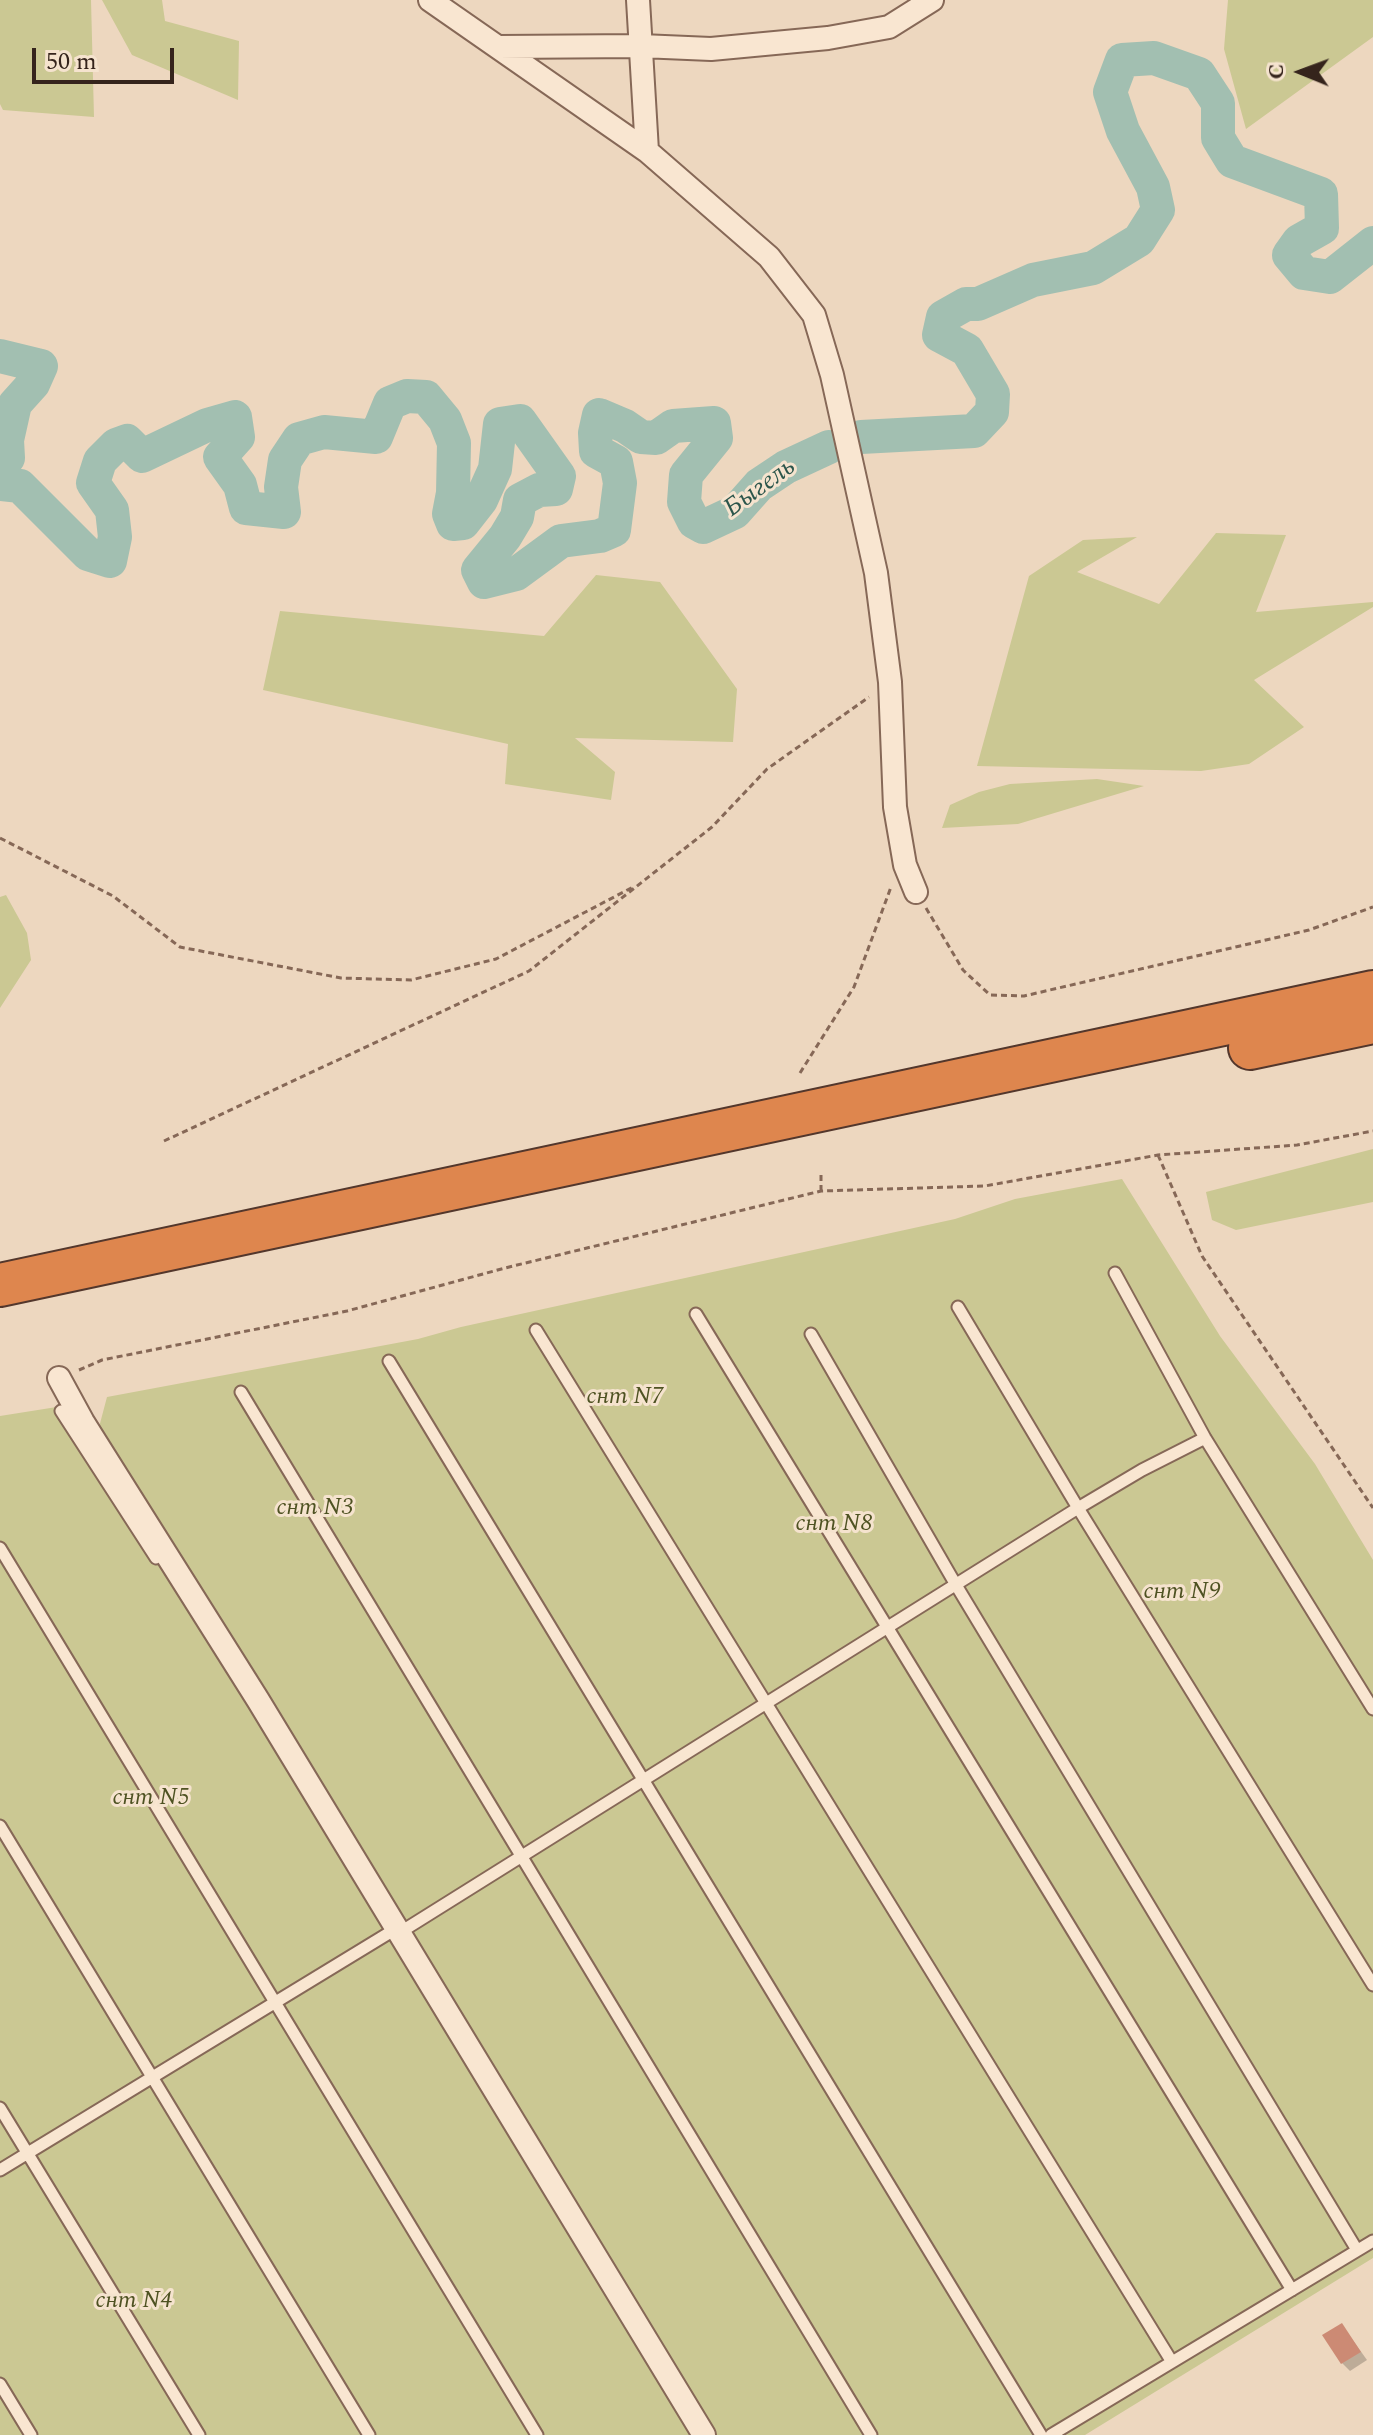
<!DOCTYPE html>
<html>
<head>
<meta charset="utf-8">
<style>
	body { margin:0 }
	#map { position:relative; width:1373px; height:2435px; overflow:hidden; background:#edd7bf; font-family:Spectral,serif }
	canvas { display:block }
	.north { position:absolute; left:1261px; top:32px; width:80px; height:80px; -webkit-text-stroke:6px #f5e3ce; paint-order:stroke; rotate:271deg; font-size:22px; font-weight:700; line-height:32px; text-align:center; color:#35241c }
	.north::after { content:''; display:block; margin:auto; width:28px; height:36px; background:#35241c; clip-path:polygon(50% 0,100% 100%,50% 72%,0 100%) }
	.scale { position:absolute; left:32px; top:48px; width:142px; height:36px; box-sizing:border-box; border:4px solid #35241c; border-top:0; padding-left:10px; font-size:24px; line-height:28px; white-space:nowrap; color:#35241c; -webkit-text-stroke:6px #f5e3ce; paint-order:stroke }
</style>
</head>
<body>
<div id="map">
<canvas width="1373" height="2435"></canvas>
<div class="north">С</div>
<div class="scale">50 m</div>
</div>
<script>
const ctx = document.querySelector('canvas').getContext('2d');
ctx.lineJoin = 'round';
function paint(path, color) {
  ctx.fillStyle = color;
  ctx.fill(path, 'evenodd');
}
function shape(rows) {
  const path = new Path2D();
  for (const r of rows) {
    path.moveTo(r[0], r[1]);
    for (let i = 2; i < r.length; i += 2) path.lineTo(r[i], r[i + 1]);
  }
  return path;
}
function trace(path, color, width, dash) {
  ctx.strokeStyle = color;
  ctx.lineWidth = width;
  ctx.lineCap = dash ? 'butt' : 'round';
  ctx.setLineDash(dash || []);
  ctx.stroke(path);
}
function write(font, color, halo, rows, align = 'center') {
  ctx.font = font + ' Spectral,serif';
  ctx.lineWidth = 6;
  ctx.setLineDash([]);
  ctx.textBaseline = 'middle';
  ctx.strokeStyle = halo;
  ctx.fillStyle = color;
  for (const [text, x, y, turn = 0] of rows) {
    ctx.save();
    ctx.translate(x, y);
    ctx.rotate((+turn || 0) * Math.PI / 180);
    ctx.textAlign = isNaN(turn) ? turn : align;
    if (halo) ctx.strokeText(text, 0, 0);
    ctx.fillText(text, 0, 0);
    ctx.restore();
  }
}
const green = shape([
	[0,0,91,0,94,117,3,110,0,104],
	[102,0,162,0,165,21,239,41,238,100,132,55],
	[1228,0,1373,0,1373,37,1246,129,1224,49],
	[1216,533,1286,535,1256,612,1373,602,1373,607,1254,680,1304,727,1249,764,1201,771,977,766,1029,576,1083,540,1137,537,1077,572,1159,604],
	[596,575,660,582,737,689,733,742,575,738,615,772,611,800,505,784,508,744,263,690,280,611,544,636],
	[1097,779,1144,786,1018,824,942,828,950,805,979,792,1010,784],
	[6,895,27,933,31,960,0,1008,0,897],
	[1373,1149,1373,1202,1236,1230,1212,1220,1206,1192],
	[1122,1179,1220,1336,1315,1464,1373,1560,1373,2258,1085,2435,710,2435,98,1431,107,1397,418,1339,461,1327,955,1219,1015,1199],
	[63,1406,272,1729,697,2435,0,2435,0,1416]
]);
const shadow = shape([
	[1342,2325,1367,2360,1350,2371,1342,2363]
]);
const river = shape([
	[0,356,41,366,33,384,15,404,7,440,8,458,0,460],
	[861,437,974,431,992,412,993,394,967,350,939,335,943,317,966,304,978,304,1033,280,1093,268,1139,240,1158,210,1153,187,1123,131,1110,92,1122,60,1154,58,1199,74,1218,103,1218,138,1232,161,1321,194,1322,228,1299,241,1289,255,1304,273,1330,277,1373,243],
	[0,484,20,486,88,554,110,561,115,537,112,510,93,483,100,461,116,445,127,441,142,456,207,425,235,417,238,437,220,457,240,485,246,508,284,512,281,487,285,460,299,439,324,432,376,437,390,403,407,396,426,397,445,420,454,443,453,493,449,514,453,524,463,523,481,500,495,469,500,424,520,421,559,476,556,489,539,490,520,500,517,517,505,537,478,570,484,582,516,574,561,541,600,536,614,530,620,483,616,462,596,451,595,433,599,415,625,426,641,437,656,438,673,426,714,423,716,438,686,475,684,502,694,522,703,527,735,512,759,485,786,467,829,447]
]);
const building = shape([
	[1342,2323,1361,2352,1341,2364,1322,2335]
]);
const path = shape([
	[0,838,113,896,180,947,341,978,411,980,496,959,635,886],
	[926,908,963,970,990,995,1024,996,1309,930,1373,907],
	[800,1073,854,987,891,887],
	[164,1141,529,971,712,827,767,769,869,697],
	[1158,1155,1202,1256,1373,1508],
	[821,1191,821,1172],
	[79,1370,102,1360,347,1311,505,1268,821,1191,985,1186,1158,1155,1297,1145,1373,1131]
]);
const lane = shape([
	[1115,1273,1205,1438,1373,1709],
	[958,1307,1078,1508,1373,1985],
	[696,1314,1292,2290],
	[536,1330,1172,2362],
	[811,1334,956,1585,1357,2250],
	[389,1361,1041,2435],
	[241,1392,871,2435],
	[61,1411,156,1558],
	[0,1548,537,2435],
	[0,1826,369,2435],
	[399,1933,1078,1508,1142,1470,1205,1438],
	[0,2108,199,2435],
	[0,2170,389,1933],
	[0,2384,31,2435],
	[1051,2435,1373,2241]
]);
const street = shape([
	[430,0,647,151,769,257,814,315,832,375,876,573,890,682,895,807,905,865,916,892],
	[638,0,647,151],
	[498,47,641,46,711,49,828,38,889,27,932,0],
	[59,1378,83,1422,258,1700,704,2435]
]);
const highway = shape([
	[1250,1048,1373,1022],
	[0,1285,1373,992]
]);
const parkNames = [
	["снт N7",625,1398],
	["снт N3",315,1509],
	["снт N8",834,1525],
	["снт N9",1182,1593],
	["снт N5",151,1799],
	["снт N4",134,2302]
];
const waterNames = [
	["Быгель",761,489,-36]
];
paint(green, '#cbc893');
paint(shadow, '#0003');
trace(river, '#a2bfb1', 34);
paint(building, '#cc8a74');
trace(lane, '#866857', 15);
trace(street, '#866857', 26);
trace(highway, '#53372c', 46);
trace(path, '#866857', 3, [6, 4]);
trace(lane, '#f9e6d1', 11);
trace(street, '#f9e6d1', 22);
trace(highway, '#de864e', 42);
write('italic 24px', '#4e5222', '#f5e3ce', parkNames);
write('italic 26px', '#2b554b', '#f5e3ce', waterNames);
</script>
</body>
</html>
